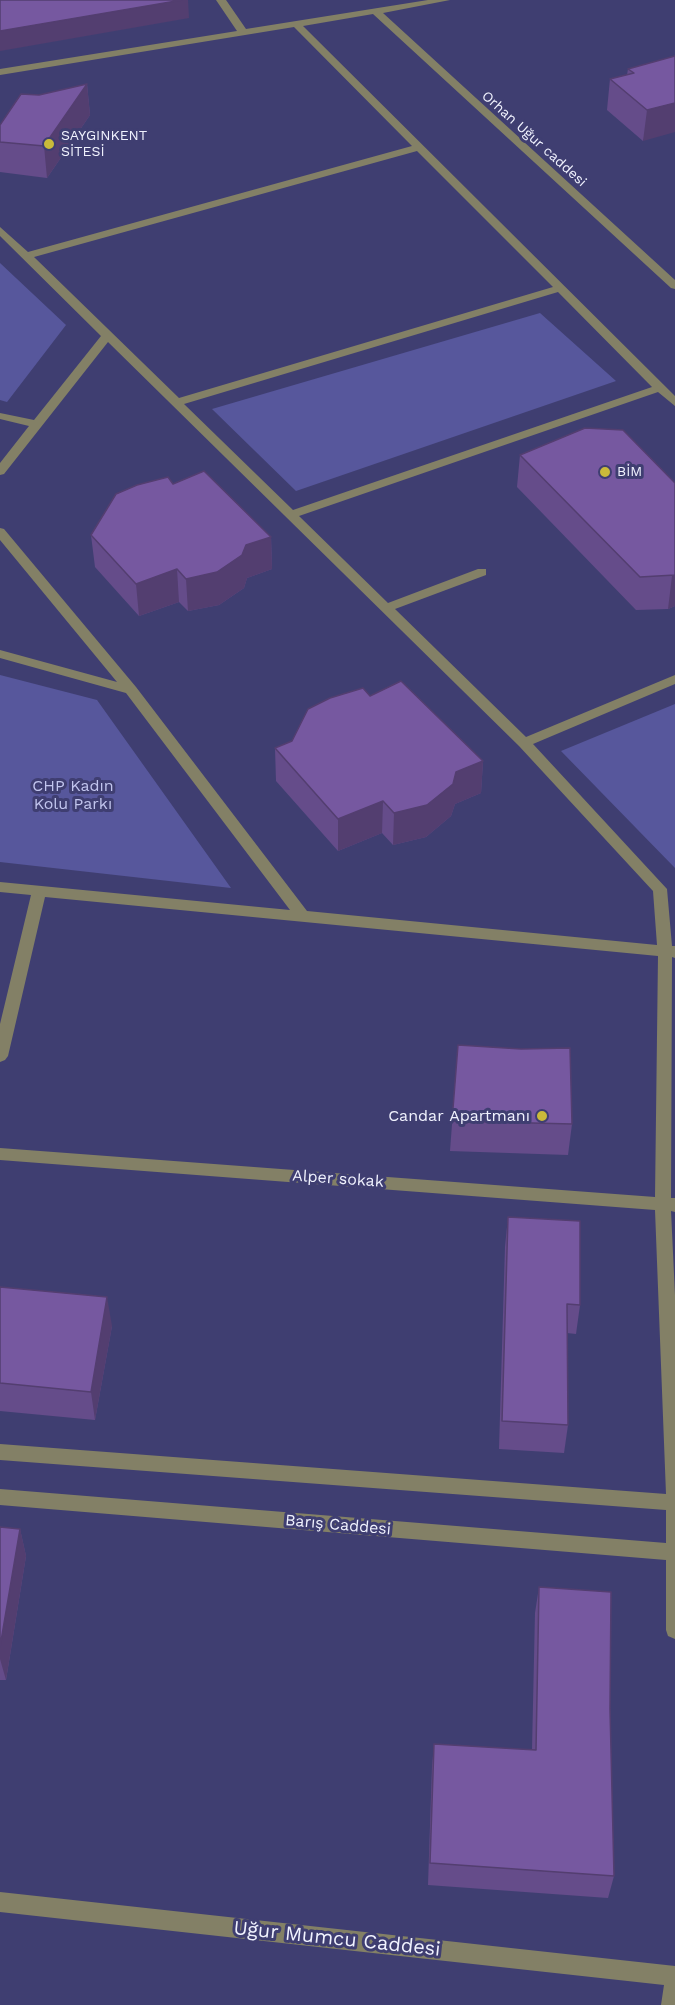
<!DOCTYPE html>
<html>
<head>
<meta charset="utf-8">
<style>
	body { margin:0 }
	canvas { display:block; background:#3f3e71 }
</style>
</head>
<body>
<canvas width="675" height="2005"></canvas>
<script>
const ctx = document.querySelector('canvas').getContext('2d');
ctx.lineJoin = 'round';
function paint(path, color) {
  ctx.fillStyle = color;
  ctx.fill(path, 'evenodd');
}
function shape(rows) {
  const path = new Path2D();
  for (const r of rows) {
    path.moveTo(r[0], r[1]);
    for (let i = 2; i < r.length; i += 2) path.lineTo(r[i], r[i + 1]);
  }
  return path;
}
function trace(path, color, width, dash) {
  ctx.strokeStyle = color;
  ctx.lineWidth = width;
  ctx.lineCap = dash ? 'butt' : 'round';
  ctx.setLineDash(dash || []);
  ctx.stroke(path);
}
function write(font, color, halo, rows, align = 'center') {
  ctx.font = font + ' "Work Sans",sans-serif';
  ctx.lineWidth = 6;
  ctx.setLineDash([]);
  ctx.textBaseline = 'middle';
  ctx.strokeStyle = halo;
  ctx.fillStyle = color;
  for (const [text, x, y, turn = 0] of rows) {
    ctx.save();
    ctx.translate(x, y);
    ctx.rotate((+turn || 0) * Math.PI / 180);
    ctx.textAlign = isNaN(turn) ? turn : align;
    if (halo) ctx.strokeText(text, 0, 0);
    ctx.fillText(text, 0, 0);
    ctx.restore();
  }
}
const green = shape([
	[0,263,66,325,7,402,0,400],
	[540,313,616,381,296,491,212,409],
	[0,675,97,700,231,888,0,862],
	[675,704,675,868,561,751]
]);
const minor = shape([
	[216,0,226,0,246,29,428,0,450,0,383,13,675,280,675,289,671,288,373,14,303,26,675,396,675,406,658,392,299,516,388,603,478,569,486,569,486,575,395,609,526,737,675,675,675,684,533,744,667,889,672,946,675,946,675,958,672,957,671,1198,675,1198,675,1212,671,1211,675,1295,675,1639,668,1636,666,1630,666,1560,0,1505,0,1489,666,1543,666,1510,0,1460,0,1444,666,1494,655,1210,0,1160,0,1148,655,1197,658,956,45,897,8,1056,5,1060,0,1062,0,1024,31,895,0,892,0,882,290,910,126,693,0,658,0,650,117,682,0,540,0,528,4,529,136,687,307,911,657,945,653,891,519,746,108,342,4,474,0,475,0,463,29,426,0,419,0,413,34,420,101,336,0,236,0,227,28,252,412,146,294,27,0,75,0,69,237,31,216,0],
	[417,151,553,287,179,398,34,257,417,151],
	[558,292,652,387,293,510,184,404,558,292],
	[0,1892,675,1966,675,2005,661,2005,664,1985,0,1912,0,1892]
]);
const wall = shape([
	[675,56,643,141,607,110,610,79,627,75,628,69],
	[87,84,90,115,47,178,0,172,0,125,39,95],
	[520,455,675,483,675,606,668,609,636,610,517,487],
	[91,535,271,537,272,569,247,578,244,588,219,605,188,611,179,602,139,616,95,567],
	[370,696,483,761,481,793,455,804,451,816,426,837,393,845,382,833,338,851,276,781,275,748,292,741],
	[458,1045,572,1124,568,1155,450,1151],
	[508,1217,580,1305,576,1334,567,1333,568,1425,564,1453,499,1449,505,1247],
	[0,1287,112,1326,95,1420,0,1411],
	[0,1527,20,1529,26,1556,6,1680,0,1680],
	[539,1587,610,1709,614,1876,608,1898,428,1885,432,1767,434,1744,532,1750,535,1613]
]);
const shadedWall = shape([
	[182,0,188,0,189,18,0,51,0,31],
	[87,84,90,115,47,178,44,146],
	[675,103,675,132,643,141,647,110],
	[271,537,272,569,247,578,244,588,219,605,188,611,186,579,246,545],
	[177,569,179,602,139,616,136,584],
	[675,575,675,606,668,609,672,576],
	[483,761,481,793,455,804,451,816,426,837,393,845,394,813,456,772],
	[383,801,382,833,338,851,338,819],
	[107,1297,112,1326,95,1420,91,1392],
	[20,1529,26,1556,6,1680,0,1659,0,1647]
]);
const building = shape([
	[0,0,182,0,0,31,0,0],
	[675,56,675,103,647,110,610,79,634,73,628,69,675,56],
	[87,84,44,146,0,142,0,125,21,94,39,95,87,84],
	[585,428,623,430,675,483,675,575,640,577,520,455,585,428],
	[204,471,271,537,246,545,242,555,217,572,186,579,177,569,136,584,91,535,116,494,137,485,168,477,173,484,204,471],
	[401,681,483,761,456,772,453,784,427,805,394,813,383,801,338,819,275,748,292,741,308,709,330,698,363,688,370,696,401,681],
	[458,1045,521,1049,570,1048,572,1124,452,1121,458,1045],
	[508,1217,580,1221,580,1305,567,1304,568,1425,502,1421,508,1217],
	[0,1287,107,1297,91,1392,0,1383,0,1287],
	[0,1527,20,1529,0,1647,0,1527],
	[539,1587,611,1592,610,1709,614,1876,430,1863,434,1744,536,1750,539,1587]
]);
const markers = [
	[49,144,6,"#caba3a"],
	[605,472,6,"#caba3a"],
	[542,1116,6,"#caba3a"]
];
const farPoinames = [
	["SAYGINKENT",61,136],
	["SİTESİ",61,152],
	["BİM",617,472]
];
const farStreetnames = [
	["Orhan Uğur caddesi",534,139,42]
];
const parkNames = [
	["CHP Kadın",73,786],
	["Kolu Parkı",73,804]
];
const poiNames = [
	["Candar Apartmanı",530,1116]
];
const streetNames = [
	["Alper sokak",338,1179,4],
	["Barış Caddesi",338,1525,5]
];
const nearStreetnames = [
	["Uğur Mumcu Caddesi",337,1939,6]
];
paint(green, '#57579c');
paint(minor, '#838066');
paint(wall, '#654c8a');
paint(shadedWall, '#533e70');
paint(building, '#7658a0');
trace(building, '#533e70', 1.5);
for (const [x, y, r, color] of markers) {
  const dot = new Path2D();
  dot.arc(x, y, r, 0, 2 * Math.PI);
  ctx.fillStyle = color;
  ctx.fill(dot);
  trace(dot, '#3f3e71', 2);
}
write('14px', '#f0f2fe', '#3f3e71', farPoinames, 'left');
write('14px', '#f0f2fe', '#3f3e71', farStreetnames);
write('16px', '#c2c5ee', '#3f3e71', parkNames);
write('16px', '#f0f2fe', '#3f3e71', poiNames, 'right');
write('16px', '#f0f2fe', '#3f3e71', streetNames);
write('20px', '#f0f2fe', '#3f3e71', nearStreetnames);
</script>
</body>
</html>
